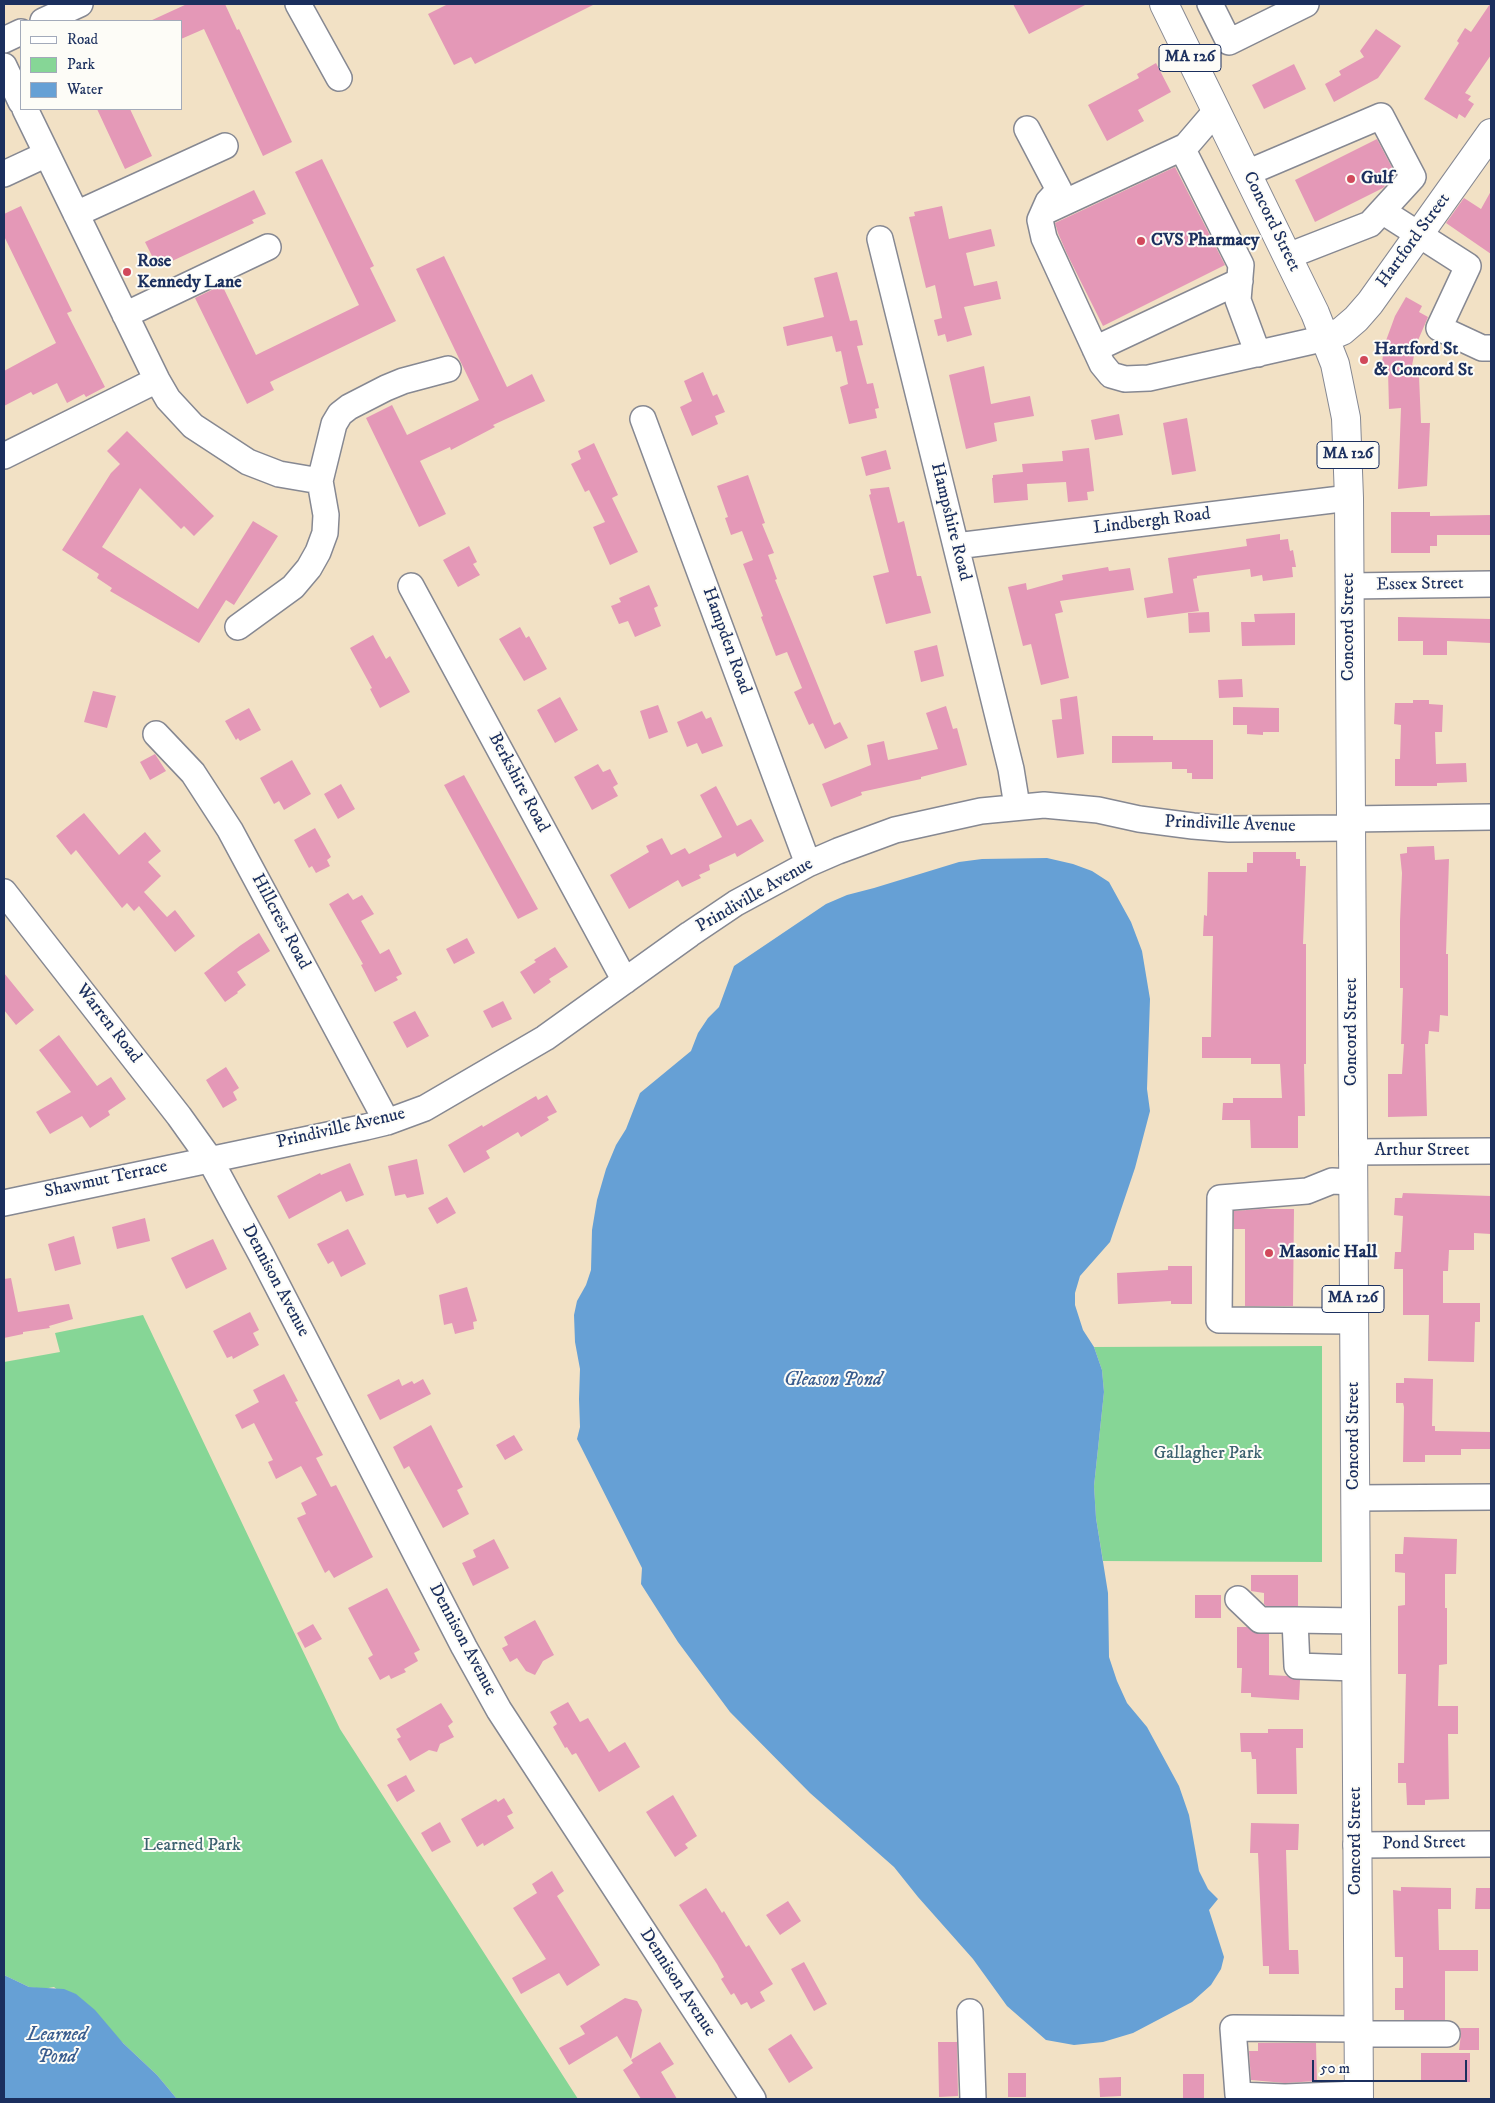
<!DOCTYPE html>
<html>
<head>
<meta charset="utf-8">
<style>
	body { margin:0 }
	#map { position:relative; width:1495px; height:2103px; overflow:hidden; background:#f2e1c5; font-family:"IM FELL DW Pica",serif }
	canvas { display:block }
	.frame { position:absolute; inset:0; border:5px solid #1b2f5e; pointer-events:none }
	.legend { position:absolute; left:20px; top:20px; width:162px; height:90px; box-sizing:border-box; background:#fdfcf7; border:1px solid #a3aaba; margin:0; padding:6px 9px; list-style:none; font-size:15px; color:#1b2f5e }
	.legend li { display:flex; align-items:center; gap:10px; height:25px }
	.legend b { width:25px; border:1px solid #a3aaba }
	.scale { position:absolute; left:1312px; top:2060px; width:155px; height:22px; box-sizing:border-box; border:2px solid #1b2f5e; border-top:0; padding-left:6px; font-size:15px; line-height:18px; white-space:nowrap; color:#1b2f5e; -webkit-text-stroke:4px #fdfcf7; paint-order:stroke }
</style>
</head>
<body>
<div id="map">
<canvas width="1495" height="2103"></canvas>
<div class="frame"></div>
<ul class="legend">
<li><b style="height:6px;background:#fff"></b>Road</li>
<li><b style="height:14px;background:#86d696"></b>Park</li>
<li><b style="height:14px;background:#66a0d5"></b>Water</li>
</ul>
<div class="scale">50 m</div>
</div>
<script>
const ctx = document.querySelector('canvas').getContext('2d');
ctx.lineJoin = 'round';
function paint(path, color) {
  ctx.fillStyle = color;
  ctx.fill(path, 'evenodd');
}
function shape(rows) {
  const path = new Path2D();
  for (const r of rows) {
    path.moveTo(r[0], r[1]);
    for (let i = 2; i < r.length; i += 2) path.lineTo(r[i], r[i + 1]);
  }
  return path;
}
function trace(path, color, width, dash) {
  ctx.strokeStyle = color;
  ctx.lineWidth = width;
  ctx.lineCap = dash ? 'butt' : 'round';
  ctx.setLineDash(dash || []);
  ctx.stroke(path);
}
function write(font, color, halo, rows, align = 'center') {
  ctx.font = font + ' "IM FELL DW Pica",serif';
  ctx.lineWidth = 4;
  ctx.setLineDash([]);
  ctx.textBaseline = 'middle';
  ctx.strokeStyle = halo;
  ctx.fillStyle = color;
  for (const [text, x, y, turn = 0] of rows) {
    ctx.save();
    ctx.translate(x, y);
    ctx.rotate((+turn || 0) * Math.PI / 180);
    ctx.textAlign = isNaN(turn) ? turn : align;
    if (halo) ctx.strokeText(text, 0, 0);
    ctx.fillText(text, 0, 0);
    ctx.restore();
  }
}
const green = shape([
	[143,1315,340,1729,578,2099,177,2099,157,2075,123,2043,54,1987,43,1989,29,1987,4,1975,4,1362,60,1352,55,1333],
	[1322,1346,1322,1562,1103,1561,1096,1518,1094,1486,1104,1392,1102,1370,1094,1347]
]);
const water = shape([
	[1047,858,1073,864,1092,871,1109,882,1131,922,1142,951,1150,999,1147,1089,1150,1111,1135,1168,1110,1242,1080,1276,1075,1293,1075,1305,1083,1330,1094,1347,1102,1370,1104,1392,1094,1486,1096,1518,1108,1593,1109,1657,1117,1681,1127,1703,1147,1727,1179,1786,1189,1815,1199,1871,1208,1889,1218,1899,1209,1910,1224,1957,1221,1969,1211,1985,1192,2002,1133,2033,1103,2042,1074,2045,1046,2040,1007,2006,973,1959,918,1897,894,1867,810,1793,730,1712,678,1642,641,1584,642,1568,577,1439,580,1427,579,1399,580,1369,575,1342,574,1315,577,1301,586,1285,591,1270,592,1230,597,1200,606,1169,616,1145,626,1129,640,1093,691,1051,698,1033,708,1018,719,1007,734,966,826,904,847,895,874,888,959,862,982,859],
	[4,1975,29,1987,64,1989,76,1994,95,2010,123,2043,157,2075,177,2099,4,2099]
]);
const building = shape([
	[187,4,225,4,237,30,239,29,292,142,263,156,204,29,181,39,181,21,150,21],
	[448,4,595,4,475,64,471,57,454,65,428,14],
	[1013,4,1087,4,1029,34],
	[1490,4,1491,55,1465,93,1471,96,1468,100,1474,104,1465,118,1459,114,1457,119,1424,99,1459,43,1457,41,1465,28,1471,32],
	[1376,29,1401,46,1378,78,1334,102,1325,84,1341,75,1339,71,1364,57,1360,51],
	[1156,63,1171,92,1138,110,1144,121,1107,141,1088,105,1139,78,1137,74],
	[1294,64,1306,89,1264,109,1252,85],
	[97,109,130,109,152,156,125,169],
	[1377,139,1396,175,1383,188,1315,222,1295,180],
	[322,159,374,266,370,268,396,321,270,382,274,390,247,404,195,298,222,285,256,355,359,305,295,172],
	[1175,167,1225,265,1103,326,1067,254,1058,233,1055,223],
	[254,190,266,214,252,220,254,223,172,261,171,259,157,266,145,242],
	[1491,191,1491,254,1446,223,1464,198,1481,209],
	[21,206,72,311,67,313,105,387,86,397,84,394,67,403,57,383,33,395,31,392,4,406,4,371,56,343,4,236,4,214],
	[942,206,949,239,991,229,995,246,966,253,974,286,997,281,1001,299,964,307,972,335,947,342,945,334,938,336,934,320,942,318,935,285,926,288,909,217,915,216,914,212],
	[444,256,507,387,532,374,545,401,493,425,495,427,451,450,450,447,420,461,446,514,419,527,366,418,392,405,407,435,479,400,416,269],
	[837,272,850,321,857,320,863,345,857,346,867,384,873,383,879,408,875,409,877,418,849,424,840,387,848,384,841,351,836,352,832,336,787,346,783,327,824,317,814,278],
	[1406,297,1422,306,1419,312,1428,317,1416,345,1410,376,1419,376,1421,423,1430,423,1427,486,1398,489,1401,408,1389,409,1388,371,1381,371,1384,346,1391,327,1395,316],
	[984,366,991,404,1030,396,1034,416,994,423,997,441,966,449,949,375],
	[703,372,713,396,717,394,725,412,715,416,718,424,692,436,680,407,692,401,684,381],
	[1119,414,1123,435,1095,440,1091,420],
	[1187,418,1196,471,1172,475,1163,423],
	[127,431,214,516,194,536,184,526,181,529,140,488,102,547,198,609,253,521,278,536,234,605,226,600,199,643,110,591,112,588,97,578,99,574,62,550,111,473,120,464,107,451],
	[594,443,618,495,612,498,638,552,610,565,593,527,605,522,589,490,585,492,571,464,581,459,578,451],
	[1089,448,1094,491,1087,492,1088,500,1068,502,1066,482,1027,484,1028,500,994,503,992,478,993,478,993,475,1023,472,1022,464,1063,461,1062,451],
	[886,450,891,469,866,476,861,457],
	[748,475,765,523,762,524,774,553,768,555,777,579,775,580,834,725,840,722,848,738,825,749,813,723,809,725,794,692,802,688,787,652,776,656,761,617,763,616,743,564,753,560,742,531,731,535,725,518,728,517,717,486],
	[889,487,898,523,904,521,917,576,921,576,931,613,886,624,873,576,889,572,869,495,871,494,870,489],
	[1391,512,1430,512,1430,516,1491,515,1491,535,1437,535,1437,546,1430,546,1430,553,1391,553],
	[1280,534,1280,540,1288,539,1290,551,1293,550,1296,567,1292,567,1293,577,1263,581,1262,575,1251,577,1250,569,1197,576,1197,578,1193,579,1199,611,1147,618,1144,598,1173,593,1168,558,1247,546,1246,539],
	[469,546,477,562,473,564,480,575,458,587,443,560],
	[1108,567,1109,571,1130,568,1134,590,1060,601,1063,612,1055,614,1069,678,1041,685,1031,644,1023,646,1008,587,1026,583,1027,590,1063,580,1062,575],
	[649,585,658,606,654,608,661,626,635,637,628,621,619,624,611,606,621,602,619,598],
	[1209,612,1210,632,1189,633,1188,613],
	[1295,613,1295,645,1242,646,1241,622,1255,622,1254,614],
	[1398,617,1491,619,1491,643,1447,641,1447,655,1423,655,1423,641,1398,641],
	[520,627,526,638,529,636,547,669,524,681,499,639],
	[373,635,386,659,390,656,410,692,380,708,370,689,372,688,350,648],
	[937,645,944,676,921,682,914,651],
	[1242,679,1243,697,1219,698,1218,680],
	[93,691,116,696,107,728,84,722],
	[1077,696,1084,754,1057,758,1052,720,1062,719,1060,699],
	[560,697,578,730,555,743,537,710],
	[1413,700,1429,700,1429,704,1443,705,1442,732,1435,732,1436,764,1466,763,1467,782,1437,783,1437,786,1395,786,1395,759,1400,759,1401,725,1394,724,1395,703,1413,703],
	[658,705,668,732,649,739,640,711],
	[946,706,953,729,957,728,967,765,921,777,921,779,861,792,862,795,831,807,822,784,871,765,867,745,884,741,888,760,938,749,926,713],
	[1233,707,1279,708,1279,732,1263,732,1263,735,1247,734,1247,725,1233,725],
	[249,708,261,730,240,741,238,738,236,740,225,721],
	[702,711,706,719,711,717,723,746,702,754,697,743,687,747,677,722],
	[1112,736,1153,736,1153,740,1213,740,1213,779,1192,779,1192,773,1187,773,1187,769,1172,769,1172,762,1112,763],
	[155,754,166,771,150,780,140,762],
	[292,760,311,794,284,810,279,801,274,804,260,778],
	[598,764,603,772,610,769,618,784,613,787,618,796,592,810,574,777],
	[464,775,538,909,518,919,444,785],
	[341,784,355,809,338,819,324,794],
	[716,786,737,826,751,819,764,841,737,857,735,853,709,865,710,870,699,875,701,878,682,887,678,880,629,909,610,875,649,852,646,846,662,838,671,855,685,848,689,854,722,837,700,795],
	[84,813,119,855,145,832,161,851,148,862,161,876,144,892,167,917,175,910,195,936,175,952,139,906,134,911,127,903,122,908,76,850,71,855,56,836],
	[315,828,331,857,327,860,330,866,316,873,312,866,309,868,294,840],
	[1434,846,1435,860,1449,859,1446,954,1448,954,1448,1016,1440,1015,1439,1032,1429,1031,1428,1044,1425,1044,1427,1116,1388,1117,1388,1074,1402,1074,1404,1044,1401,1044,1403,988,1400,988,1400,921,1402,873,1400,854,1407,853,1407,847],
	[1253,852,1296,852,1296,859,1300,859,1300,866,1306,866,1303,944,1306,944,1306,1064,1304,1064,1305,1116,1298,1116,1298,1148,1251,1148,1250,1120,1222,1120,1223,1103,1233,1103,1233,1098,1282,1098,1280,1064,1251,1064,1251,1058,1202,1058,1202,1037,1211,1037,1213,936,1203,936,1204,915,1207,916,1208,872,1247,872,1247,863,1253,863],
	[348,893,353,900,362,895,374,914,361,921,380,954,389,949,402,974,396,977,398,980,375,992,361,965,363,964,329,904],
	[259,933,270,951,237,972,246,985,237,992,238,993,225,1002,204,973,241,945],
	[467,938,475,953,454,964,446,949],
	[555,947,568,967,549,979,551,982,534,994,520,972,536,962,534,960],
	[4,973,34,1010,16,1025,4,1010],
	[503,1001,512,1019,492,1028,483,1011],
	[415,1011,429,1036,407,1048,393,1022],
	[59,1035,97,1086,111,1077,126,1099,108,1111,110,1115,90,1128,82,1116,50,1134,36,1112,71,1092,39,1050],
	[226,1067,239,1088,233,1092,237,1100,223,1108,206,1080],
	[547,1095,557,1112,547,1117,549,1120,521,1137,518,1132,486,1151,490,1158,464,1173,448,1145,482,1125,483,1127,536,1096,538,1100],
	[417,1159,424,1194,407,1198,405,1194,395,1196,388,1166],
	[350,1163,364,1195,346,1202,341,1191,289,1219,277,1196,320,1173,321,1175],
	[1403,1193,1491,1196,1491,1234,1474,1233,1474,1250,1449,1250,1448,1271,1443,1271,1443,1303,1480,1303,1480,1322,1475,1322,1474,1362,1428,1361,1429,1315,1403,1315,1403,1269,1394,1269,1395,1252,1401,1252,1403,1216,1394,1215,1395,1198,1402,1198],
	[447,1197,456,1213,437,1224,428,1208],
	[1260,1209,1294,1209,1293,1306,1245,1306,1245,1229,1234,1229,1234,1211],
	[145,1218,150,1241,117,1249,112,1227],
	[348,1229,366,1264,341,1277,333,1261,328,1264,317,1244],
	[74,1236,81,1264,55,1271,48,1244],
	[213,1239,227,1269,186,1289,171,1258],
	[1168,1266,1192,1266,1192,1304,1171,1304,1171,1301,1118,1304,1117,1273,1168,1270],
	[11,1278,18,1312,69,1304,73,1319,49,1326,50,1328,23,1332,23,1334,4,1338,4,1279],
	[467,1287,477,1321,473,1322,474,1329,455,1334,452,1323,444,1325,439,1295],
	[250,1312,259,1330,253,1333,259,1345,233,1359,232,1356,227,1358,213,1331],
	[284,1374,298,1401,295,1402,323,1455,316,1458,331,1487,336,1485,373,1557,334,1578,329,1570,325,1573,297,1518,306,1514,301,1503,317,1495,301,1466,276,1479,268,1462,273,1460,254,1423,242,1429,235,1415,259,1402,253,1390],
	[1404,1378,1433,1379,1432,1426,1435,1426,1435,1431,1491,1432,1491,1449,1461,1449,1461,1455,1425,1455,1425,1462,1403,1462,1404,1407,1403,1403,1396,1403,1396,1383,1404,1383],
	[399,1379,402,1386,412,1381,414,1384,423,1379,431,1394,380,1420,367,1395],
	[431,1425,463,1487,457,1490,469,1514,443,1528,409,1466,404,1469,393,1447],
	[514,1435,523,1450,505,1460,496,1445],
	[1404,1537,1457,1539,1456,1574,1445,1574,1445,1608,1447,1608,1447,1664,1439,1665,1438,1706,1458,1706,1458,1734,1448,1734,1449,1799,1425,1800,1425,1805,1407,1805,1406,1783,1398,1783,1398,1763,1404,1763,1406,1674,1398,1674,1398,1606,1405,1605,1405,1573,1395,1572,1395,1554,1403,1554],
	[494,1539,509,1568,473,1586,462,1563,476,1557,473,1550],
	[1251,1575,1298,1575,1298,1606,1266,1606,1264,1604,1264,1593,1251,1591],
	[387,1588,420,1650,414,1653,418,1661,404,1669,406,1672,391,1679,389,1675,380,1680,368,1658,373,1655,348,1608],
	[1195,1595,1221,1595,1221,1618,1195,1618],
	[535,1620,554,1655,543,1661,535,1675,526,1671,517,1658,510,1662,502,1648,508,1645,504,1637],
	[313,1624,322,1639,305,1648,297,1633],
	[1237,1627,1247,1627,1259,1634,1269,1634,1269,1675,1287,1676,1300,1680,1299,1700,1251,1697,1251,1693,1241,1693,1242,1668,1237,1668],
	[568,1702,580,1722,588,1718,609,1752,625,1742,640,1767,599,1792,576,1753,572,1755,567,1747,565,1748,553,1727,557,1724,550,1712],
	[441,1703,453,1722,448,1726,454,1737,440,1744,437,1752,429,1750,410,1761,397,1739,401,1737,396,1729],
	[1268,1729,1303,1729,1303,1748,1296,1748,1297,1794,1257,1794,1256,1759,1252,1759,1251,1752,1241,1752,1240,1733,1268,1733],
	[406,1775,415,1791,397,1802,387,1785],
	[673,1795,697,1836,685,1844,688,1848,675,1857,646,1812],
	[504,1798,513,1813,507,1816,514,1828,484,1846,483,1843,477,1847,461,1819,496,1799,498,1802],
	[440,1822,451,1842,432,1852,421,1833],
	[1251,1823,1299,1824,1298,1850,1286,1850,1289,1950,1298,1950,1299,1974,1269,1974,1269,1966,1263,1966,1258,1853,1250,1853],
	[552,1871,564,1891,557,1896,600,1965,567,1986,559,1973,521,1994,512,1978,546,1959,513,1908,537,1893,532,1884],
	[1401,1887,1451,1888,1451,1909,1438,1909,1439,1950,1478,1950,1478,1971,1445,1971,1445,2020,1404,2020,1404,2010,1395,2010,1395,1988,1403,1988,1403,1957,1395,1957,1393,1890,1401,1891],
	[706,1888,722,1913,724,1911,746,1947,749,1945,773,1984,760,1992,765,2001,751,2009,747,2002,741,2005,734,1993,731,1995,721,1979,724,1977,717,1964,679,1905],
	[1476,1888,1491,1888,1491,1909,1475,1909],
	[788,1901,801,1921,780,1935,766,1915],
	[804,1962,827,2004,814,2011,791,1969],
	[625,1998,637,2001,642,2010,631,2059,617,2036,569,2065,559,2048,585,2034,580,2026],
	[1460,2028,1479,2028,1479,2050,1459,2050,1461,2034],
	[791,2034,813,2068,789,2083,768,2049],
	[660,2042,674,2064,661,2072,677,2099,641,2099,623,2070,633,2063,631,2060],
	[938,2042,957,2042,958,2096,939,2097],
	[1258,2043,1316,2043,1317,2081,1285,2083,1251,2080,1249,2051,1258,2051],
	[1421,2053,1470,2053,1470,2082,1421,2082],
	[1008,2073,1026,2073,1026,2097,1008,2097],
	[1183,2074,1204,2074,1204,2099,1183,2099],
	[1121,2077,1121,2096,1100,2097,1099,2078]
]);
const minor = shape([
	[298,4,339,78],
	[1210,4,1229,42,1306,4],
	[43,21,80,4],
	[4,40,21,32],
	[4,66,21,102],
	[25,109,157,380,168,399,193,426,248,462,279,474,320,481],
	[1027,129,1059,190,1048,202,1040,220,1044,238,1102,364,1111,375,1125,379,1149,378,1326,338],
	[1182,148,1241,265,1238,300,1258,354],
	[1247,173,1381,116,1413,177,1370,224,1288,256],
	[4,174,47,154],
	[1382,211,1468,266,1439,328,1482,348,1491,348],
	[1044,212,1186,146,1216,111],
	[76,214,225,146],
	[880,239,1011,769,1017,806],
	[125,315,268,247],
	[1095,349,1240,281],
	[643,419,808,864],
	[4,456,157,380],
	[956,546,1349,498],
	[411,586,625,981],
	[1349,586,1491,584],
	[238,627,293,587,309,568,318,552,325,533,326,515,320,481,334,424,340,414,349,407,386,388,403,381,448,369],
	[156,734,193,773,230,830,387,1122],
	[1350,819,1491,817],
	[4,892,179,1116,209,1158,261,1254,464,1647,499,1710,753,2099],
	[1352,1152,1491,1151],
	[1353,1182,1332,1181,1307,1191,1220,1198,1219,1320,1354,1321],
	[4,1203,366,1127,387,1122,425,1108,545,1038,690,934,736,903,808,864,838,851,895,830,981,811,1044,805,1098,810,1139,819,1193,826,1229,829,1350,828],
	[1355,1498,1491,1497],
	[1238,1599,1260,1620,1295,1620],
	[1355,1621,1295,1620,1297,1666,1355,1668],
	[1356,1845,1491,1844],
	[970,2012,973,2099],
	[1358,2029,1233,2028,1238,2095,1285,2097,1358,2094],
	[1358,2034,1447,2034]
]);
const major = shape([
	[1164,4,1315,313,1335,364,1346,418,1349,498,1359,2099],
	[1326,338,1342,331,1356,319,1370,303,1491,133]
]);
const markers = [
	[1351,179,5,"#d1495b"],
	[1141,241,5,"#d1495b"],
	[127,272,5,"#d1495b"],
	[1364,360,5,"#d1495b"],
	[1269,1253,5,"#d1495b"]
];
const shields = [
	[1190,58,62],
	[1348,455,62],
	[1353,1299,62]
];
const shieldNames = [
	["MA 126",1190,58],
	["MA 126",1348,455],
	["MA 126",1353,1299]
];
const poiNames = [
	["Gulf",1361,179],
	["CVS Pharmacy",1151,241],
	["Rose",137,262],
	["Kennedy Lane",137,283],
	["Hartford St",1374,350],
	["& Concord St",1374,371],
	["Masonic Hall",1279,1253]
];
const streetNames = [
	["Concord Street",1271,222,64],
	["Hartford Street",1414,241,-54],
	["Hampshire Road",950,522,76],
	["Lindbergh Road",1152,522,-7],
	["Essex Street",1420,585,-1],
	["Concord Street",1349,627,-90],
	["Hampden Road",726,641,70],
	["Berkshire Road",518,783,62],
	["Prindiville Avenue",1230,825,2],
	["Prindiville Avenue",755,896,-30],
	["Hillcrest Road",280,922,62],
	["Warren Road",108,1024,52],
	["Concord Street",1352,1032,-90],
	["Prindiville Avenue",341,1129,-13],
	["Arthur Street",1422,1151],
	["Shawmut Terrace",106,1180,-12],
	["Dennison Avenue",275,1281,62],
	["Concord Street",1354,1436,-90],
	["Dennison Avenue",462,1640,62],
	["Concord Street",1356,1841,-90],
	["Pond Street",1424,1844,-1],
	["Dennison Avenue",677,1983,57]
];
const parkNames = [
	["Gallagher Park",1208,1454],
	["Learned Park",192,1846]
];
const waterNames = [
	["Gleason Pond",833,1381],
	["Learned",57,2036],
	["Pond",57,2058]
];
paint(green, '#86d696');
paint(water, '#66a0d5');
paint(building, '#e498b7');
trace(minor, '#868892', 28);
trace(major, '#868892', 30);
trace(minor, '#fff', 25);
trace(major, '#fff', 28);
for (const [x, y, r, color] of markers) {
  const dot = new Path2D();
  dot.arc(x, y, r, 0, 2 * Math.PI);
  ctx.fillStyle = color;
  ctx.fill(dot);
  trace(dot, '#fdfcf7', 2);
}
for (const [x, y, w] of shields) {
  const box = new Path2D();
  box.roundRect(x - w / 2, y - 13.5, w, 27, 4);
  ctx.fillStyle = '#fdfcf7';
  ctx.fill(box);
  trace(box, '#1b2f5e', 1);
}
write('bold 16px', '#1b2f5e', null, shieldNames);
write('bold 18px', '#1b2f5e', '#fdfcf7', poiNames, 'left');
write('18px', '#1b2f5e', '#fdfcf7', streetNames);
write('18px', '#3b616f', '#fdfcf7', parkNames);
write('italic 19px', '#395c8e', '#fdfcf7', waterNames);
</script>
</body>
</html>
